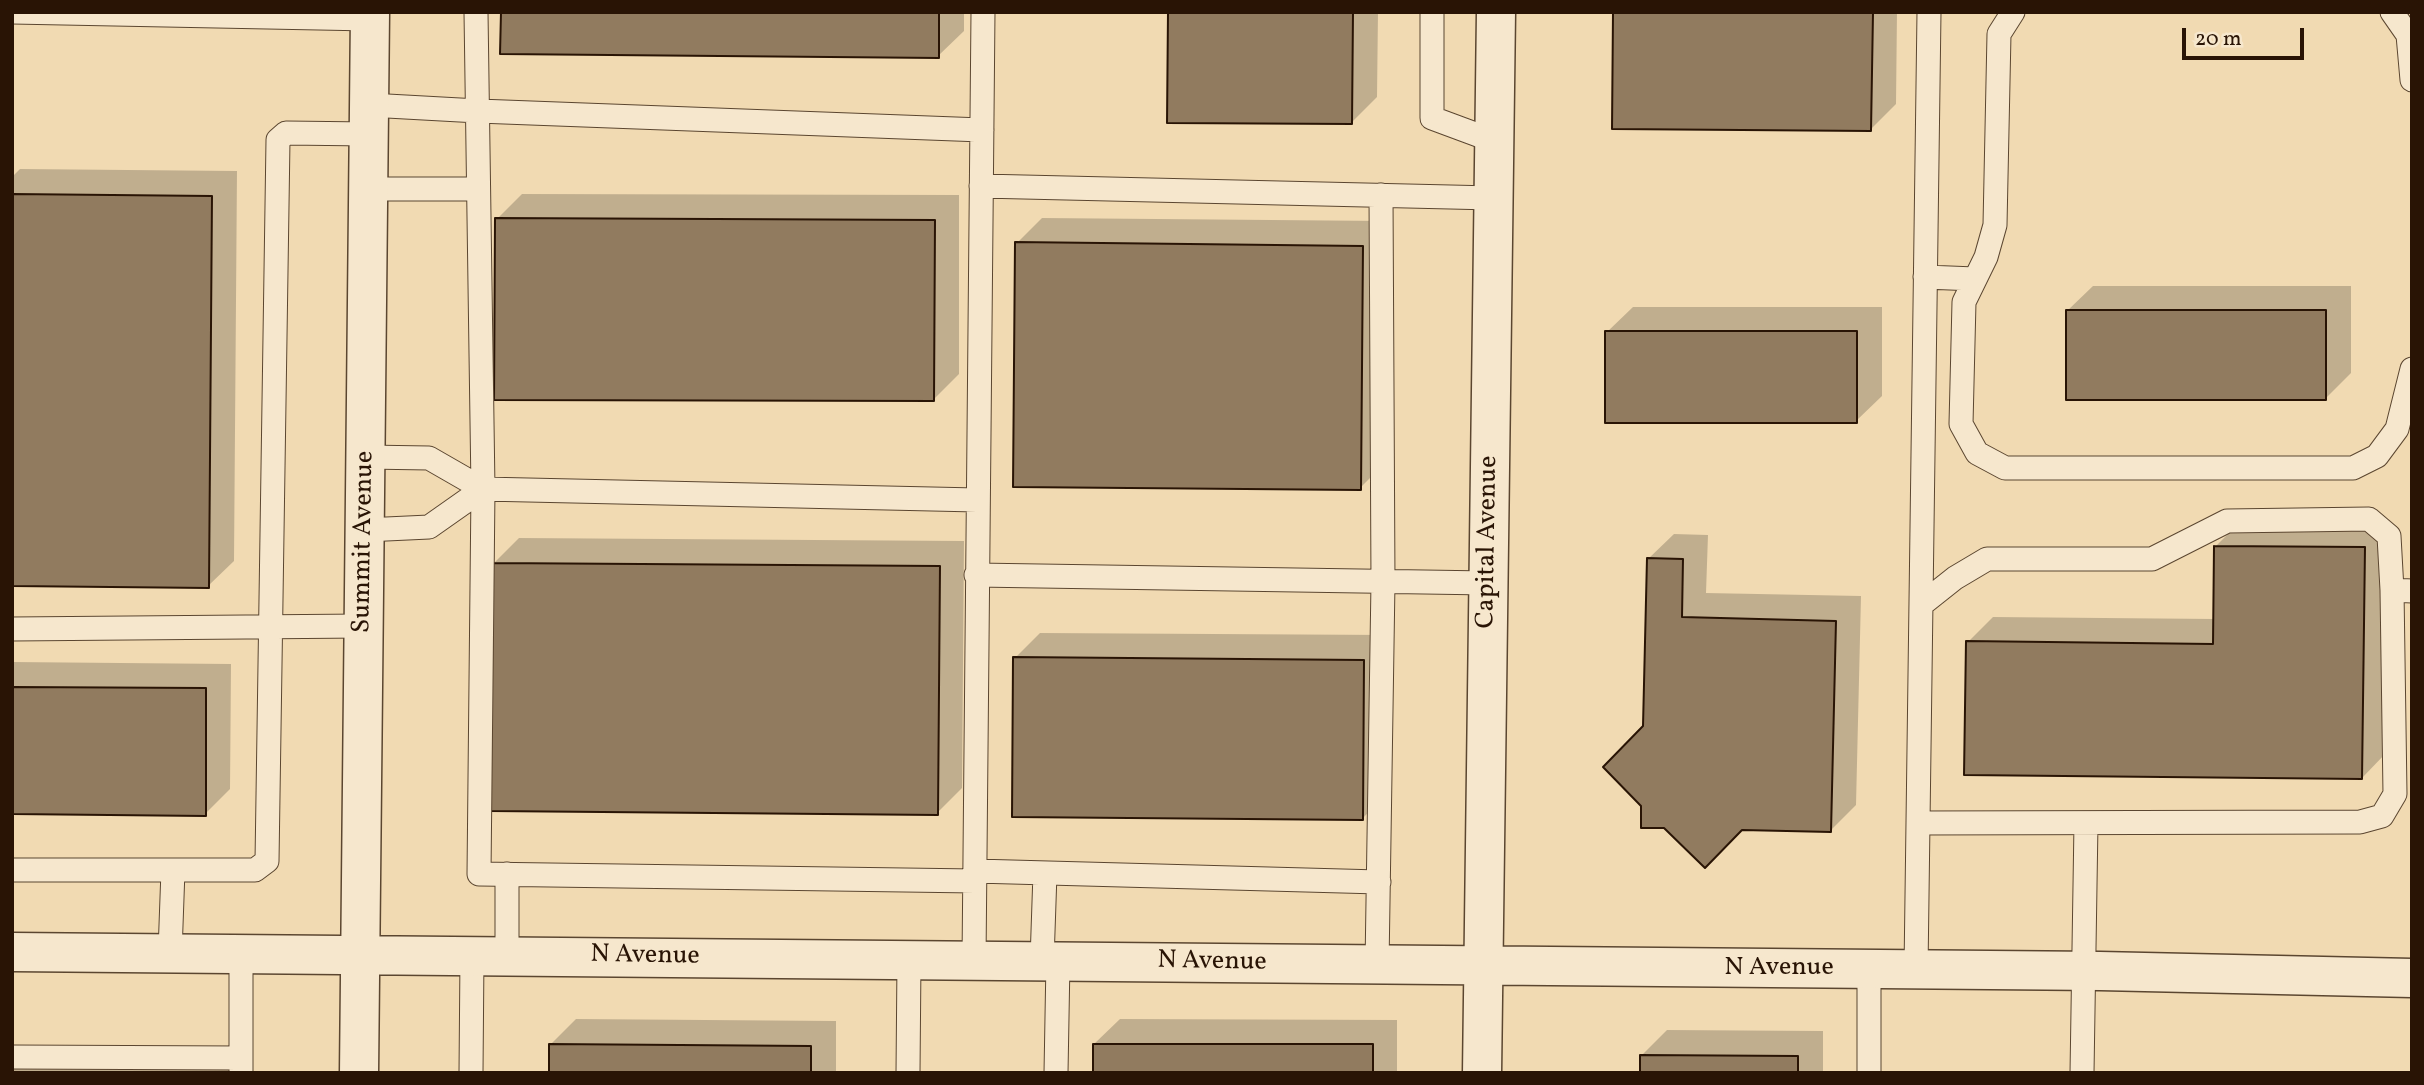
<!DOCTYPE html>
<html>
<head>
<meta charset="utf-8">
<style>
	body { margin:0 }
	#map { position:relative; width:2424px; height:1085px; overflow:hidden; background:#f1dab2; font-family:Vollkorn,serif }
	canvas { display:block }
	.frame { position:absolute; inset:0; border:14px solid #291405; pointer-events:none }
	.scale { position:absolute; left:2182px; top:28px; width:122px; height:32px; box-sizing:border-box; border:4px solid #291405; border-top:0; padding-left:9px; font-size:21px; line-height:24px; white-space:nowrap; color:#291405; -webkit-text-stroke:5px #f6e7cd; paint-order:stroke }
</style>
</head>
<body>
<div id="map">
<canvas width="2424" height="1085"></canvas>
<div class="frame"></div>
<div class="scale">20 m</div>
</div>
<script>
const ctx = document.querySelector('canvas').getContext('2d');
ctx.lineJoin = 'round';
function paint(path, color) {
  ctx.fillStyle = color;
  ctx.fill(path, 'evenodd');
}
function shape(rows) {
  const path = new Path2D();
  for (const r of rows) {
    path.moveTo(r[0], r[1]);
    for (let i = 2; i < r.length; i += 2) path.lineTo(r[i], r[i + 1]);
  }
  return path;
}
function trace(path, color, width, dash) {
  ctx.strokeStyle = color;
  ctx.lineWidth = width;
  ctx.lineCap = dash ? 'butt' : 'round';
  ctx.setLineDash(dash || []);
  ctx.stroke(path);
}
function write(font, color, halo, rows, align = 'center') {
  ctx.font = font + ' Vollkorn,serif';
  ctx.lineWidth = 6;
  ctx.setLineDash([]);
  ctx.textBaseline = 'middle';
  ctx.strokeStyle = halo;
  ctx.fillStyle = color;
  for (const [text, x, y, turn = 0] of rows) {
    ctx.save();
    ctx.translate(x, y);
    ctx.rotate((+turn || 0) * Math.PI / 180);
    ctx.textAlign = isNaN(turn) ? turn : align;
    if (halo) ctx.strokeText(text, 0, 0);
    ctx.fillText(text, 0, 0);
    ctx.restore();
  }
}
const shadow = shape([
	[502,12,964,12,964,31,938,56],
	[1170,12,1378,12,1377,97,1352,122],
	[1615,12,1897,12,1896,104,1871,129],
	[20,169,237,171,234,561,208,586,12,585,12,177],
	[522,194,959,195,959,374,933,400,497,219],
	[1042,218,1387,221,1385,463,1360,488,1017,243],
	[2093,286,2351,286,2351,373,2325,399,2067,311],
	[1633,307,1882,307,1882,396,1856,421,1607,332],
	[2241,521,2390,523,2387,752,2362,778,1968,642,1993,617,2215,619,2216,546],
	[1674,534,1708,535,1706,593,1861,596,1856,805,1831,830,1644,727,1648,559],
	[519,538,964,541,962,788,937,813,493,564],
	[1040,633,1389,635,1387,793,1362,819,1015,658],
	[12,662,231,664,230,789,205,814,12,812],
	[576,1019,836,1021,836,1073,550,1073,551,1044],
	[1120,1019,1397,1020,1397,1073,1094,1073,1094,1044],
	[1667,1030,1823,1031,1823,1073,1641,1073,1642,1055],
	[12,1057,253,1058,253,1073,12,1073]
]);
const building = shape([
	[501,12,939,12,939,58,500,54,501,12],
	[1168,12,1353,12,1352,124,1167,123,1168,12],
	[1613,12,1873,13,1871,131,1612,129,1613,12],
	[12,194,212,196,209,588,12,586,12,194],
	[495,218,935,220,934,401,494,400,495,218],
	[1015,242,1363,246,1361,490,1013,487,1015,242],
	[2066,310,2326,310,2326,400,2066,400,2066,310],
	[1605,331,1857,331,1857,423,1605,423,1605,331],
	[2214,546,2365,547,2362,779,1964,775,1966,641,2213,644,2214,546],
	[1647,558,1683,559,1682,617,1836,621,1831,832,1742,830,1705,868,1664,828,1641,828,1641,806,1603,767,1643,726,1647,558],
	[492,563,940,566,938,815,490,811,492,563],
	[1013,657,1364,660,1363,820,1012,817,1013,657],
	[12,687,206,688,206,816,12,814,12,687],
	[549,1044,811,1046,811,1073,549,1073,549,1044],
	[1093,1044,1373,1044,1373,1073,1093,1073,1093,1044],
	[1640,1055,1798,1056,1798,1073,1640,1073,1640,1055]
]);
const service = shape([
	[12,12,370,19],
	[476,12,483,489,479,874,975,881],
	[1432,12,1432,118,1494,141],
	[2013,12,1999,34,1995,225,1986,257,1964,302,1961,424,1977,453,2005,468,2353,468,2377,456,2397,429,2412,369],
	[2392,12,2408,35,2412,80],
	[369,105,478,111,982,130],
	[981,186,1493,198],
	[368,189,478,189],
	[1925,277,1975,279],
	[366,457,429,458,483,489,977,500],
	[365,530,429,527,483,489],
	[976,575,1488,583],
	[1921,605,1955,578,1987,559,2152,559,2227,521,2369,519,2389,536,2392,590],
	[12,629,363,626],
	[1918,823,2360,822,2382,816,2395,794,2392,590,2412,591],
	[12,870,255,870,267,861,278,140,286,133,369,134],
	[975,871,1379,882],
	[507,874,507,956],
	[170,953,173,870],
	[241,953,241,1073],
	[974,961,983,12],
	[1042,961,1045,873],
	[1377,965,1383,582,1381,195],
	[1869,969,1869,1073],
	[1916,970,1929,12],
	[12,1057,241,1058],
	[471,1073,472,955],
	[908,1073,909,960],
	[1056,1073,1058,961],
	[2082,1073,2086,823]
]);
const minor = shape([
	[12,952,2100,971,2412,978],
	[359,1073,370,12],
	[1482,1073,1496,12]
]);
const streetNames = [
	["Summit Avenue",365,542,-89],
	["Capital Avenue",1489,542,-89],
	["N Avenue",645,957,1],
	["N Avenue",1212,963,1],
	["N Avenue",1779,969]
];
paint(shadow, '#0003');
paint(building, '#917b5f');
trace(building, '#291405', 2);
trace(service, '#5b4630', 25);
trace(minor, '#5b4630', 41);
trace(service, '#f6e7cd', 23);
trace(minor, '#f6e7cd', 38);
write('26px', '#291405', '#f6e7cd', streetNames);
</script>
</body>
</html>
